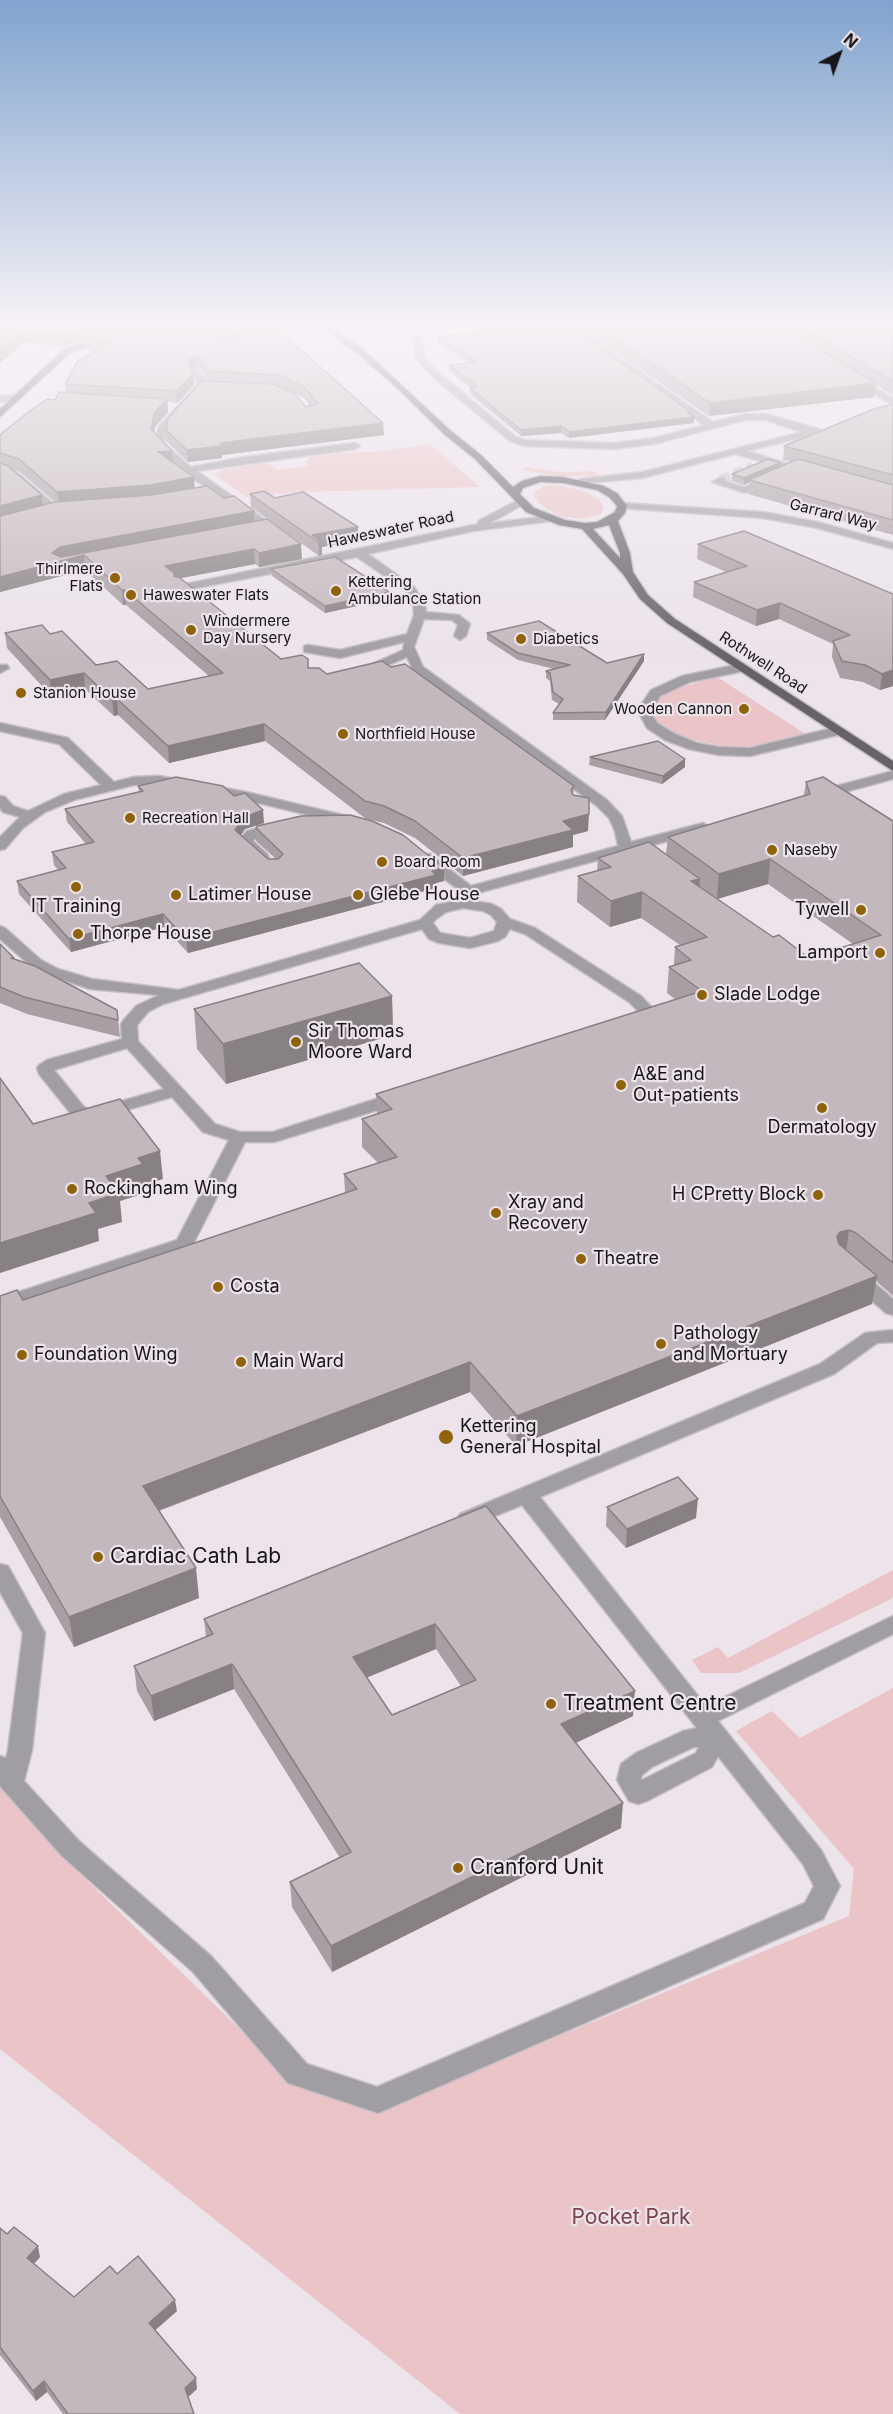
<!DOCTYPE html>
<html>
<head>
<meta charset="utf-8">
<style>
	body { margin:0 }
	#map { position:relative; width:893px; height:2414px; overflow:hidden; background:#ece3eb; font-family:Inter,sans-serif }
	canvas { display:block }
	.north { position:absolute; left:809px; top:24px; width:60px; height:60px; -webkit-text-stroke:4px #ece3eb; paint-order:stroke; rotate:41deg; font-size:16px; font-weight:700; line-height:24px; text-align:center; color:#181518 }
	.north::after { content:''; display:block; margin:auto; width:21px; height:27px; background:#181518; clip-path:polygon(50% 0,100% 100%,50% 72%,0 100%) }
</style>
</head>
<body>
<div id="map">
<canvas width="893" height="2414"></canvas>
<div class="north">N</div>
</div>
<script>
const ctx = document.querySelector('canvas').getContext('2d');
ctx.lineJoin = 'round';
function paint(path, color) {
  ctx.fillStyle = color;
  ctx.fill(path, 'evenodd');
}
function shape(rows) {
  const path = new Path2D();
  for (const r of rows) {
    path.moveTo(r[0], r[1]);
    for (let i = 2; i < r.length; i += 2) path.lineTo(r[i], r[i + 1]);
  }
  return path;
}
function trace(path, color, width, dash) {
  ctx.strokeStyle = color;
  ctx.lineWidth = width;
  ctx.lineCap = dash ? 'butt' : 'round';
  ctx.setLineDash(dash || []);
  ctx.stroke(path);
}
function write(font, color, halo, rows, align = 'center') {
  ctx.font = font + ' Inter,sans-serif';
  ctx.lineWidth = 4.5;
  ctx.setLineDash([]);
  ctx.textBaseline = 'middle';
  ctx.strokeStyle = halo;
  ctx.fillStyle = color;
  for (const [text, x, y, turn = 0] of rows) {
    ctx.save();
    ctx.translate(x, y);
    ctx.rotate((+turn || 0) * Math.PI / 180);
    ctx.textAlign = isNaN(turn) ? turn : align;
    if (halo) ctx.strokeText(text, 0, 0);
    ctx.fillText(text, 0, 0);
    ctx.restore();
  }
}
const green = shape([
	[430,444,480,487,301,492,246,497,214,474,222,470,263,463,271,465,277,470,309,466,305,461,311,457,360,451,373,452],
	[526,467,560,472,595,471,599,476,560,476,521,470],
	[556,485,580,490,599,499,604,508,600,515,579,519,560,516,542,506,534,497,536,491,544,486],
	[717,677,807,735,770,745,725,747,681,737,662,727,654,718,652,712,659,697,668,691],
	[893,1570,893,1598,739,1673,701,1673,692,1660,718,1647,728,1658],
	[893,1688,893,2414,460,2414,0,2049,0,1780,66,1860,294,2082,375,2112,849,1916,854,1869,736,1731,772,1711,800,1738]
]);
const minorTunnel = shape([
	[721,480,753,466]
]);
const minor = shape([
	[76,323,122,328,126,331,122,334,73,328,72,326,76,323],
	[569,326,575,326,713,422,745,414,766,414,819,429,821,431,816,434,747,451,812,471,807,474,735,454,642,478,576,484,575,482,580,479,642,472,802,432,765,420,745,420,654,444,615,449,524,446,510,441,434,378,416,359,413,337,417,334,421,337,424,358,440,374,516,437,525,440,615,443,654,438,704,425,569,330,569,326],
	[196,369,199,370,206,380,205,387,167,429,164,443,191,467,244,457,355,443,360,446,355,449,197,471,282,532,282,536,274,536,184,472,154,443,159,426,196,386,196,380,192,372,196,369],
	[853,378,859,378,893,398,893,405,853,382,853,378],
	[0,396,16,395,21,398,16,401,0,402,0,396],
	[0,467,19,474,60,509,60,513,52,513,11,478,0,474,0,467],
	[772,476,776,477,776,481,745,493,712,482,721,477,725,478,725,481,744,487,772,476],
	[522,498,527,501,526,503,490,523,548,516,552,517,552,521,473,531,368,554,414,587,425,603,426,612,459,615,470,624,466,636,460,640,454,636,458,625,452,620,424,619,414,647,423,667,607,800,622,816,631,842,703,823,710,827,708,830,474,894,467,900,492,904,501,909,510,919,535,928,641,996,657,1013,643,1029,450,1093,410,1100,274,1142,245,1142,191,1248,0,1311,0,1298,177,1240,229,1140,203,1132,172,1097,88,1121,72,1115,39,1074,37,1068,39,1065,47,1060,122,1039,121,1024,123,1021,136,1006,159,995,90,989,48,975,31,966,0,939,0,926,5,928,41,960,58,969,92,979,179,990,420,920,436,905,455,901,453,898,460,891,420,860,418,857,420,854,430,854,471,886,618,846,615,831,609,818,597,806,414,672,407,657,365,675,357,675,355,672,403,650,404,642,340,658,304,652,304,646,308,645,340,650,407,634,414,615,413,603,406,591,357,557,181,591,175,588,181,585,478,524,478,521,522,498],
	[463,908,483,911,491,915,497,922,494,931,470,938,440,933,433,923,435,920,446,912,463,908],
	[422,929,429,939,439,943,470,948,498,941,505,937,510,929,525,934,629,1002,640,1013,631,1023,441,1084,401,1091,273,1132,240,1132,215,1124,138,1041,137,1025,148,1012,163,1004,422,929],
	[127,1048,164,1089,90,1110,84,1107,54,1070,127,1048],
	[622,503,763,512,818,522,893,543,893,549,817,528,763,518,618,508,617,506,622,503],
	[740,664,744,665,744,671,690,682,660,696,651,713,657,723,675,734,697,743,719,747,750,748,837,727,843,731,842,734,750,756,719,755,689,749,665,740,647,728,639,713,641,705,651,690,682,676,740,664],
	[0,665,7,665,9,668,0,673,0,665],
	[0,723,68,738,114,782,134,777,159,776,246,792,355,818,357,821,350,825,246,800,159,784,134,785,74,800,45,812,23,828,5,849,0,850,0,837,20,817,3,812,0,808,0,796,5,797,13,806,28,811,64,794,101,785,59,744,0,731,0,723],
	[893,771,893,779,819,799,812,795,814,792,893,771],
	[277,823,284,827,282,830,257,837,253,841,267,854,269,857,267,860,257,860,238,841,247,831,277,823],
	[857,1272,864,1274,893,1299,893,1315,886,1313,850,1282,848,1278,850,1274,857,1272],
	[893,1330,893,1342,877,1343,834,1374,540,1497,706,1706,893,1616,893,1634,718,1721,821,1850,840,1886,823,1919,378,2113,288,2083,193,1972,62,1856,0,1786,0,1756,6,1758,8,1750,23,1633,0,1592,0,1564,8,1566,45,1633,32,1750,24,1781,80,1842,211,1956,307,2064,377,2087,805,1903,814,1886,803,1864,718,1756,712,1767,647,1801,638,1804,629,1801,617,1780,621,1764,636,1753,683,1731,697,1728,522,1505,468,1527,460,1524,457,1519,460,1514,820,1364,865,1333,893,1330],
	[694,1747,699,1747,696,1753,642,1780,641,1779,642,1775,652,1767,694,1747]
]);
const major = shape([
	[315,323,325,323,364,350,451,431,481,455,513,487,522,481,540,476,563,477,604,486,617,493,627,506,625,513,618,521,630,553,633,572,648,595,675,619,893,761,893,771,667,623,640,599,623,574,582,529,559,525,526,512,475,459,445,435,397,388,358,354,315,323],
	[540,482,563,483,597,490,609,497,617,506,615,512,597,522,585,523,565,520,534,508,520,494,523,488,540,482],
	[609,525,620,553,620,558,593,529,609,525],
	[106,333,113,335,69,354,0,417,0,409,63,350,106,333]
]);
const wall = shape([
	[0,323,179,323,190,330,194,331,182,323,271,323,384,435,222,455,222,458,188,462,166,441,166,430,208,381,201,369,197,367,192,370,194,385,177,403,168,402,168,412,155,427,154,433,172,462,195,488,224,498,254,511,254,521,302,559,259,567,255,564,180,578,281,659,327,674,574,786,573,795,588,831,573,835,573,847,463,876,415,838,384,823,366,819,265,741,169,763,118,715,114,716,85,689,51,696,7,648,5,633,50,634,96,665,148,689,209,676,126,605,123,605,85,570,0,592,0,435,66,392,65,384,96,351,86,350,85,339,64,347,25,342,0,363],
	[100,324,110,326,117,327,101,333],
	[277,386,280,386,304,398,310,406,306,407],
	[12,470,20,472,55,502,43,505],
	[582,323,893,323,893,394,892,395,876,385,874,397,709,416,582,329],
	[438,337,691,414,694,417,694,423,569,438,561,433,521,436,470,394,471,388,449,371,449,365,469,363,438,342],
	[893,404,893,535,748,494,749,482,744,485,732,481,732,474,780,467,792,462,783,460,784,446],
	[250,494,275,498,358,540,322,547,322,555,319,556,251,507],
	[698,544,893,594,893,686,880,690,863,682,840,678,832,657,833,644,779,619,756,626,693,597,694,582,726,572,697,559],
	[271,569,389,592,389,599,325,613,272,576],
	[487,633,607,663,644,661,605,720,553,720,553,713,559,704,552,700,550,681,546,678,546,671,554,669,518,660,487,640],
	[590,757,685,759,685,767,662,784,589,765],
	[806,782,893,821,893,1296,876,1281,872,1304,516,1446,470,1392,159,1511,199,1598,74,1647,0,1517,0,1296,23,1300,345,1193,344,1174,378,1163,362,1147,362,1119,377,1114,376,1094,676,1000,667,993,669,967,674,965,675,947,680,945,641,918,610,927,577,902,578,876,597,871,598,858,666,854,668,837,804,795],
	[768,884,853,944,809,958,773,937,717,899],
	[138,786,264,823,245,829,241,835,268,859,276,859,256,841,256,828,444,868,444,881,436,883,436,888,188,953,164,927,71,952,19,894,17,881,58,870,54,865,52,852,86,844,67,822,65,809,139,792],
	[0,944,14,959,117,1010,120,1037,27,1014,0,1003],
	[392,996,393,1035,226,1084,197,1049,194,1009],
	[486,1506,633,1716,576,1743,621,1828,332,1972,292,1907,290,1882,340,1858,234,1689,154,1721,137,1691,134,1666,206,1637,204,1619],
	[436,1649,461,1686,392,1715,367,1677],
	[607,1507,696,1518,626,1548,606,1526],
	[0,2228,40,2257,34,2264,74,2297,117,2274,177,2311,155,2330,197,2389,188,2397,194,2414,63,2414,47,2392,36,2401,0,2355]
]);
const shadedWall = shape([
	[98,323,100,323,101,334,64,347,63,336],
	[117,323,138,323,118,327],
	[23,332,25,342,0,363,0,351],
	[196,356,197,367,190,371,189,360],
	[193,374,194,385,177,403,176,391],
	[876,383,874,397,709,416,710,403],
	[167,399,168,412,155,427,152,443,151,429,154,413],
	[691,412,691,417,694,417,694,423,569,438,569,432],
	[383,423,384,435,222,455,221,443],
	[561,426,561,433,521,436,521,430],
	[221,446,222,458,188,462,187,450],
	[172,451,173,464,158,452],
	[780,463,779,469,749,480,749,482,744,485,744,478],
	[194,477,195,491,59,506,57,492],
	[42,495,43,509,0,521,0,506],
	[254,511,254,525,84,555,85,570,0,592,0,577,52,553,60,547],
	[358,527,358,540,322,547,322,555,319,556,318,542,312,535],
	[301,544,302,559,259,567,259,553],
	[254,549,255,564,166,581,165,566],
	[122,590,125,590,126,605,123,605],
	[389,592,389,599,325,613,325,606],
	[780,603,779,619,756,626,757,610],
	[644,654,644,661,605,720,606,712],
	[893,670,893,686,880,690,882,674],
	[84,673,85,689,51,696,50,680],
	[117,699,118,715,114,716,112,700],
	[264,724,265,741,169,763,168,746],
	[685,759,685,767,662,784,663,776],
	[263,810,264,823,245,829,236,842,235,830,245,817],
	[589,814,588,831,573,835,573,847,463,876,463,858,563,821],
	[770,859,768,884,717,899,719,874],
	[444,868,444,881,436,883,436,888,188,953,186,939],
	[700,879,698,904,691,881],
	[642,892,641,918,610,927,611,901],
	[163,914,164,927,71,952,69,939],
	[392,996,393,1035,226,1084,223,1044],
	[160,1151,163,1179,145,1185,146,1193,120,1201,122,1222,98,1229,99,1241,0,1273,0,1243,89,1203,106,1176,138,1158],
	[849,1230,845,1259,837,1237,840,1232],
	[877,1276,872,1304,516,1446,517,1416],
	[470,1362,470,1392,146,1515,143,1486],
	[698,1499,696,1518,626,1548,627,1529],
	[196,1568,199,1598,74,1647,69,1617],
	[435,1624,436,1649,354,1683,353,1657],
	[232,1664,234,1689,154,1721,151,1696],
	[635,1691,633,1716,560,1750,561,1724],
	[623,1803,621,1828,332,1972,331,1946],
	[38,2246,40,2257,29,2269,27,2258],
	[175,2300,177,2311,151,2334,149,2323],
	[196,2378,197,2389,186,2399,185,2388],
	[44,2381,47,2392,36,2401,33,2391]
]);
const building = shape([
	[0,323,98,323,63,336,23,332,0,351,0,323],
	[130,323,179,323,190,330,208,332,233,343,240,337,215,323,271,323,383,423,221,443,221,446,187,450,166,430,168,418,202,381,273,384,295,394,306,407,318,403,304,387,280,375,207,371,200,358,196,356,189,360,193,374,176,391,65,384,77,362,111,342,85,339,124,325,130,323],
	[559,323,567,325,691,412,688,413,694,417,569,432,561,426,521,430,470,388,478,387,449,365,477,362,438,337,559,323],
	[592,323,775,323,876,383,710,403,592,323],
	[793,323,893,323,893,381,793,323],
	[59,392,167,399,154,413,151,429,172,451,158,452,194,477,151,485,57,492,19,459,0,453,0,435,27,413,47,399,55,400,59,392],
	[893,404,893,475,784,446,874,409,893,404],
	[768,459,780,463,744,478,732,474,768,459],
	[798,459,893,485,893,520,749,480,798,459],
	[0,463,8,466,42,495,0,506,0,463],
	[207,486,224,498,234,496,254,511,60,547,52,553,61,557,267,519,301,544,259,553,254,549,165,566,174,573,174,576,180,578,281,659,302,655,308,659,308,668,319,668,327,674,382,661,391,667,405,664,574,786,571,790,573,795,589,798,589,814,563,821,573,830,463,858,415,821,384,806,365,801,264,724,168,746,117,699,112,700,84,673,50,680,5,633,42,625,50,634,62,631,96,665,117,661,148,689,223,673,125,590,122,590,84,555,0,577,0,516,55,502,151,495,207,486],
	[264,491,275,498,303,492,358,527,312,535,321,542,318,542,250,494,264,491],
	[744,531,893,594,893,670,882,674,865,665,842,661,833,641,850,635,780,603,757,610,694,582,747,566,698,544,744,531],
	[335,557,389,592,325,606,271,569,335,557],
	[539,621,607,663,644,654,606,712,553,713,563,699,553,692,550,673,546,671,570,665,518,653,487,633,539,621],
	[658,741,685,759,663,776,590,757,658,741],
	[176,777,223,786,234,796,245,793,263,810,245,817,235,830,268,859,278,859,283,854,256,828,257,826,301,816,350,815,372,821,403,835,444,868,432,871,436,875,186,939,163,914,69,939,17,881,66,868,52,852,94,842,65,809,143,791,138,786,176,777],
	[823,777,893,821,893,1263,856,1233,849,1230,840,1232,837,1237,839,1244,877,1276,517,1416,470,1362,143,1486,196,1568,69,1617,0,1496,0,1296,17,1290,23,1300,357,1189,344,1174,397,1157,362,1119,392,1109,376,1094,702,991,669,967,691,960,675,947,707,937,642,892,611,901,578,876,611,867,598,858,649,842,700,879,691,881,773,937,779,935,809,958,881,935,770,859,719,874,668,837,810,794,806,782,823,777],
	[0,944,14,958,11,958,35,966,117,1010,118,1020,24,997,0,987,0,944],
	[359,963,392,996,223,1044,194,1009,359,963],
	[0,1078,33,1124,120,1099,160,1151,138,1158,143,1164,106,1176,119,1193,89,1203,96,1213,0,1243,0,1078],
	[678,1477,698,1499,627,1529,607,1507,678,1477],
	[486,1506,635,1691,561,1724,623,1803,331,1946,290,1882,351,1852,232,1664,151,1696,134,1666,213,1634,204,1619,486,1506],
	[435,1624,476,1680,392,1715,353,1657,435,1624],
	[14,2227,38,2246,27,2258,74,2297,110,2266,117,2274,138,2256,175,2300,149,2323,196,2378,185,2388,194,2414,68,2414,44,2381,33,2391,0,2347,0,2228,7,2234,14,2227]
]);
const markers = [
	[115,578,6,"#8f630a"],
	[336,591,6,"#8f630a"],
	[131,595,6,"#8f630a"],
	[191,630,6,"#8f630a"],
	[521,639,6,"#8f630a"],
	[21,693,6,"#8f630a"],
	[744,709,6,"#8f630a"],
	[343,734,6,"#8f630a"],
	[130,818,6,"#8f630a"],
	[772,850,6,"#8f630a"],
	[382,862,6,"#8f630a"],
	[76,887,6,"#8f630a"],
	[176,895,6,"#8f630a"],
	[358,895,6,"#8f630a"],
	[861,910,6,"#8f630a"],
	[78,934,6,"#8f630a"],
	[880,953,6,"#8f630a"],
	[702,995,6,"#8f630a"],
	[296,1042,6,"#8f630a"],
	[621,1085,6,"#8f630a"],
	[822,1108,6,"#8f630a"],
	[72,1189,6,"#8f630a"],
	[818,1195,6,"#8f630a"],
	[496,1213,6,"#8f630a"],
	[581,1259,6,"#8f630a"],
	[218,1287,6,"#8f630a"],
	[661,1344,6,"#8f630a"],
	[22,1355,6,"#8f630a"],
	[241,1362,6,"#8f630a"],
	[446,1437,8,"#8f630a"],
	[98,1557,6,"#8f630a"],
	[551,1704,6,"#8f630a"],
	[458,1868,6,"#8f630a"]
];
const farStreetnames = [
	["Garrard Way",833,515,14],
	["Haweswater Road",391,530,-12],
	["Rothwell Road",763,663,33]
];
const farPoinames = [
	["Thirlmere",103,569,"right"],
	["Flats",103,586,"right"],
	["Kettering",348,582],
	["Ambulance Station",348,599],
	["Haweswater Flats",143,595],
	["Windermere",203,621],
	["Day Nursery",203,638],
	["Diabetics",533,639],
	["Stanion House",33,693],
	["Wooden Cannon",732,709,"right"],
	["Northfield House",355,734],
	["Recreation Hall",142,818],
	["Naseby",784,850],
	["Board Room",394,862]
];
const poiNames = [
	["Latimer House",188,895],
	["Glebe House",370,895],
	["IT Training",76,907,"center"],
	["Tywell",849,910,"right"],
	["Thorpe House",90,934],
	["Lamport",868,953,"right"],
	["Slade Lodge",714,995],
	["Sir Thomas",308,1032],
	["Moore Ward",308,1053],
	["A&E and",633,1075],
	["Out-patients",633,1096],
	["Dermatology",822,1128,"center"],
	["Rockingham Wing",84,1189],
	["H CPretty Block",806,1195,"right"],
	["Xray and",508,1203],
	["Recovery",508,1224],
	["Theatre",593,1259],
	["Costa",230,1287],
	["Pathology",673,1334],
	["and Mortuary",673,1355],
	["Foundation Wing",34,1355],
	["Main Ward",253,1362],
	["Kettering",460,1427],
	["General Hospital",460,1448]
];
const nearPoinames = [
	["Cardiac Cath Lab",110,1557],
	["Treatment Centre",563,1704],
	["Cranford Unit",470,1868]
];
const nearParknames = [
	["Pocket Park",631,2218]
];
paint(green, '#eac4c7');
trace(minorTunnel, '#ccc4cb', 10, [10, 4.5]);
trace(minor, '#c6bec5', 3);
trace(major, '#c6bec5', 3);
paint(minor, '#a09ea2');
paint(major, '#656269');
paint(wall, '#a89ea3');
paint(shadedWall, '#888184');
paint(building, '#c3b8bd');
trace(building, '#888184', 1.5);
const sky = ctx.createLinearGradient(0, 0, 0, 661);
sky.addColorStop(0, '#81a3ce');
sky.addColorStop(0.49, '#f6f2f6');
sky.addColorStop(1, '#f6f2f600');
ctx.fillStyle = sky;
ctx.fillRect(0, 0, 893, 661);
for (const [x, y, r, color] of markers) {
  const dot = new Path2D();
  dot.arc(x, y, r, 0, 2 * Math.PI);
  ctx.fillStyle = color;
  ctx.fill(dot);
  trace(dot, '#ece3eb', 2);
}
write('15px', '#181518', '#ece3eb', farStreetnames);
write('15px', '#181518', '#ece3eb', farPoinames, 'left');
write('18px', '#181518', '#ece3eb', poiNames, 'left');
write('21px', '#181518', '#ece3eb', nearPoinames, 'left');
write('21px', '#7b444c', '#ece3eb', nearParknames);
</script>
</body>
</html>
